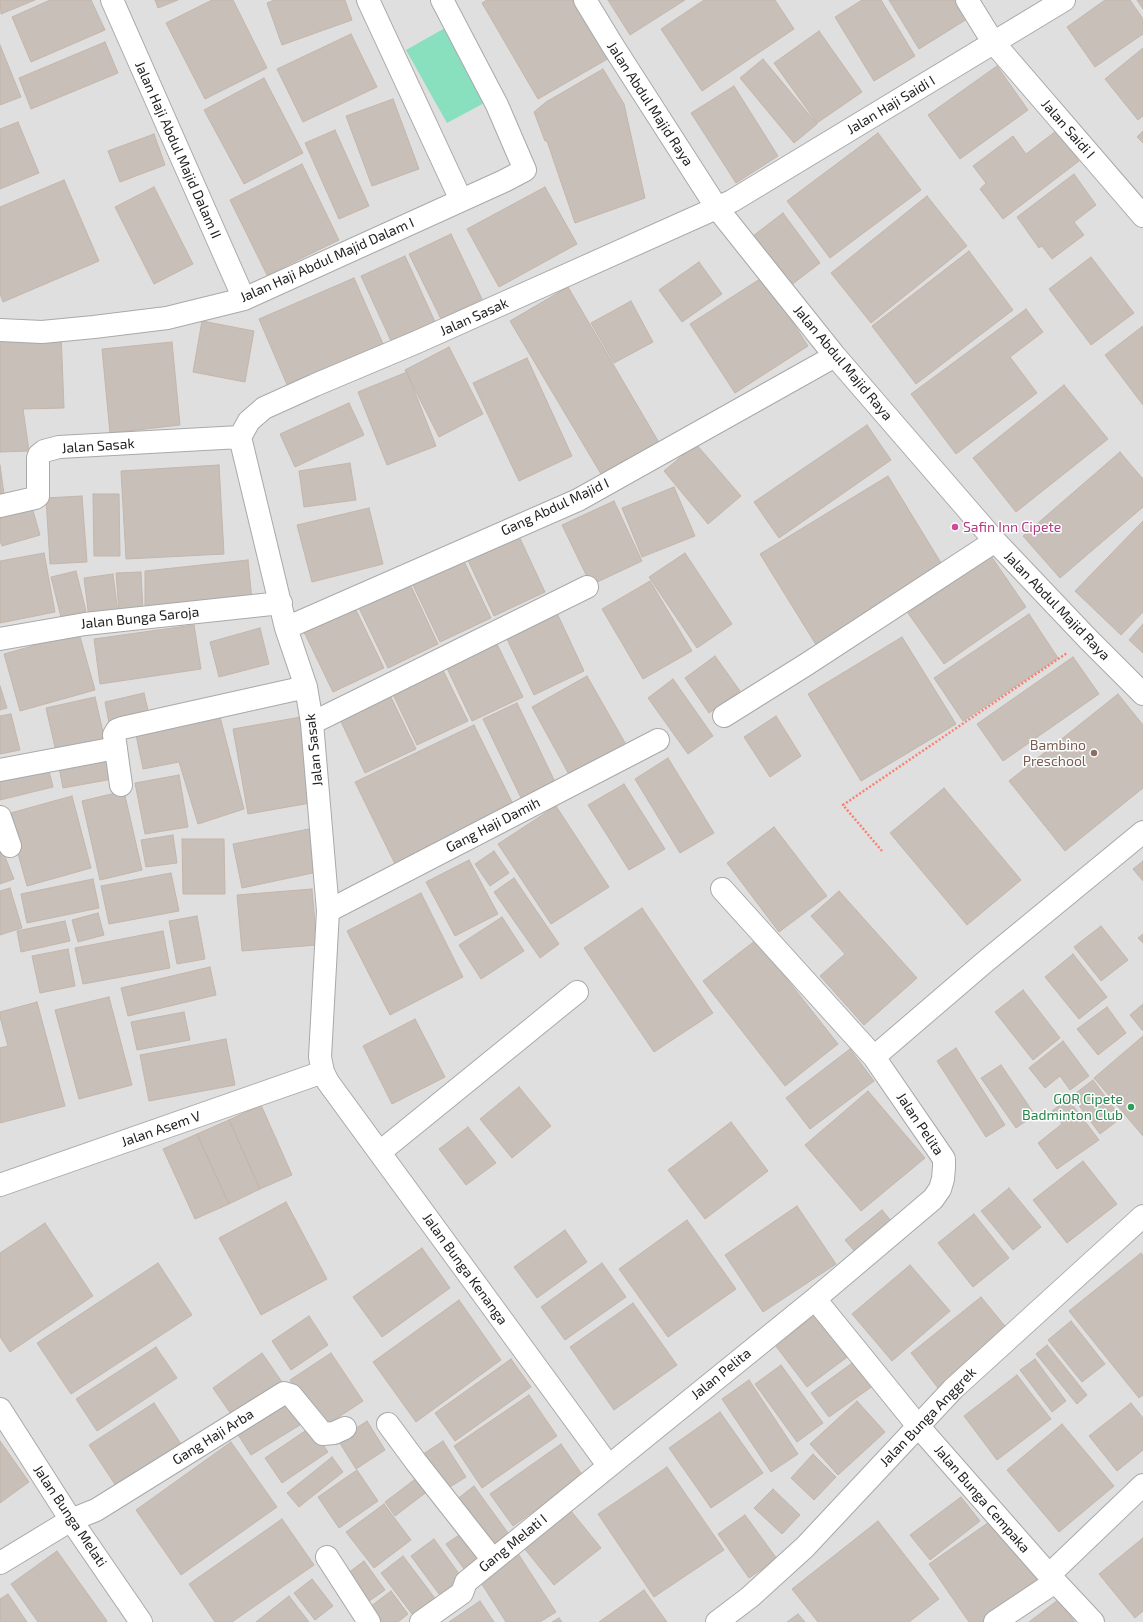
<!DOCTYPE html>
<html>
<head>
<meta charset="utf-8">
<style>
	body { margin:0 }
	canvas { display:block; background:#f2efe9 }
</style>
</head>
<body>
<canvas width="1143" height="1622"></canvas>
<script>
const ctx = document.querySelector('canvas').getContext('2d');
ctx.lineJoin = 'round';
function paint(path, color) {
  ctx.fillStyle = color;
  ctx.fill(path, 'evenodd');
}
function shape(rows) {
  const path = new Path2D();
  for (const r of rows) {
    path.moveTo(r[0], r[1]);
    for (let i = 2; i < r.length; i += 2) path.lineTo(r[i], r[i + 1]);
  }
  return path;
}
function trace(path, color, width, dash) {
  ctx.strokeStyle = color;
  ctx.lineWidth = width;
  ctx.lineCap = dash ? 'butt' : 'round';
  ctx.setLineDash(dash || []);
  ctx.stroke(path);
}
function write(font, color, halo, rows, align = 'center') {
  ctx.font = font + ' "Exo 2",sans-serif';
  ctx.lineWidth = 3;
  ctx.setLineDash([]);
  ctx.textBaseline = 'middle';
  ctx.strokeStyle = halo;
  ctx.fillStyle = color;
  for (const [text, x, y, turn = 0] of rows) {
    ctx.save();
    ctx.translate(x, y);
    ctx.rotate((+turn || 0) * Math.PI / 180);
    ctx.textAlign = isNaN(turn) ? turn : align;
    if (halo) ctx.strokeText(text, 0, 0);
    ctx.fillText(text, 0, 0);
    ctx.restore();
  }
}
const residential = shape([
	[0,0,1143,0,1143,1622,0,1622]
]);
const pitch = shape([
	[445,28,486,102,447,123,406,50]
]);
const building = shape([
	[0,0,35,0,1,14,0,0],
	[50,0,91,0,105,30,31,62,12,17,50,0],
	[155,0,178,0,158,8,155,0],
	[212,0,233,0,267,68,205,99,166,23,212,0],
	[274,0,345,0,352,20,282,45,267,3,274,0],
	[487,0,578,0,611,57,538,99,482,3,487,0],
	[608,0,685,0,630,35,608,0],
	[704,0,775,0,794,29,702,91,661,29,704,0],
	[862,0,881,0,915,56,874,81,835,17,862,0],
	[889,0,963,0,972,16,919,49,889,0],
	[1105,0,1130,0,1143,19,1143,34,1095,67,1067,27,1105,0],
	[1137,0,1143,0,1143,9,1137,0],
	[819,31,862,92,817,123,774,63,819,31],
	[351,34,377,87,303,122,277,69,351,34],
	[105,42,118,73,31,109,19,78,105,42],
	[0,45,21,97,0,105,0,45],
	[1143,48,1143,116,1138,120,1105,79,1143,48],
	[763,59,817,124,794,143,740,78,763,59],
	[997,66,1028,110,960,159,928,115,997,66],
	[603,69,624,104,645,198,575,223,547,141,545,141,534,112,546,102,603,69],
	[264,78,303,153,244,184,204,110,264,78],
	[734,86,778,156,736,183,691,113,734,86],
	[393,99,419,169,372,186,346,116,393,99],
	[18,122,39,173,0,189,0,129,18,122],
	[335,130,369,206,339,219,305,143,335,130],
	[1056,131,1079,161,1003,219,980,189,986,183,973,166,1013,136,1026,154,1056,131],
	[1143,131,1143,143,1137,137,1143,131],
	[878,133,921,190,830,258,787,201,878,133],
	[154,134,165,165,120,182,108,151,154,134],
	[302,164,339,240,267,275,230,200,302,164],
	[1074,174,1096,205,1074,222,1084,235,1052,259,1042,246,1039,248,1017,217,1074,174],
	[64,180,99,261,3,302,0,294,0,207,64,180],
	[154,187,193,264,154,284,115,207,154,187],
	[545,187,577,244,499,287,467,229,545,187],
	[927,196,967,246,871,323,831,273,927,196],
	[783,213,820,263,790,286,753,236,783,213],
	[451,234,482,299,441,319,409,254,451,234],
	[969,251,1013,310,916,384,872,326,969,251],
	[405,256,436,324,392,343,361,276,405,256],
	[1091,257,1134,313,1091,345,1049,289,1091,257],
	[699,262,722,294,682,322,659,290,699,262],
	[763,277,808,346,735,393,690,324,763,277],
	[354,278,384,346,288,387,259,319,354,278],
	[568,287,661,446,604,479,510,321,568,287],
	[631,301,653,342,614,363,591,323,631,301],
	[1026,309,1043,332,1010,357,1037,393,956,454,911,394,1026,309],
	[202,321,254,331,245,382,193,372,202,321],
	[1143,326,1143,405,1105,355,1143,326],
	[61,333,64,408,23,409,29,451,0,452,0,335,61,333],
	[172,342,180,425,110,433,102,349,172,342],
	[449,347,483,414,439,437,405,370,449,347],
	[527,358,572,456,519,481,473,383,527,358],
	[407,372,436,446,387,465,358,392,407,372],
	[1064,385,1108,439,1016,512,973,458,1064,385],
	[349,403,364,435,295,467,280,434,349,403],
	[867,425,891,460,779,538,754,502,867,425],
	[696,444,741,496,708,524,664,471,696,444],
	[1120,452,1143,479,1143,507,1060,578,1023,536,1120,452],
	[350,463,356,500,304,507,299,471,350,463],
	[0,465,5,501,0,501,0,465],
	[219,465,224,554,126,559,121,471,219,465],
	[888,476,946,571,818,648,760,554,888,476],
	[674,487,695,536,642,557,622,508,674,487],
	[93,494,119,494,120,556,94,556,93,494],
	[82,496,87,562,50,564,46,498,82,496],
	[614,501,642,561,591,585,562,525,614,501],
	[31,504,40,535,2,546,0,541,0,513,31,504],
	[369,508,383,564,312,582,297,525,369,508],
	[1143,521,1143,612,1121,635,1075,591,1143,521],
	[517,532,545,592,494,616,466,556,517,532],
	[44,553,55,612,0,623,0,561,44,553],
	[685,553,732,624,697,648,649,577,685,553],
	[991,556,1026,607,944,664,908,613,991,556],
	[463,559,491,618,440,642,412,583,463,559],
	[248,560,252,600,145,610,145,571,248,560],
	[76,571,86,611,61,617,51,577,76,571],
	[141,572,143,612,119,613,116,573,141,572],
	[113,574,118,614,89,618,84,578,113,574],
	[650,581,692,651,643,679,602,609,650,581],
	[410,584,438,644,388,668,359,608,410,584],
	[355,608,384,668,333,692,304,632,355,608],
	[556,611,584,671,534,695,505,635,556,611],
	[1029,614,1058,658,963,721,934,678,1029,614],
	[1143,624,1143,653,1129,640,1143,624],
	[194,625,201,669,100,684,94,639,194,625],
	[260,628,269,664,219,677,210,642,260,628],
	[79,633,95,690,20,711,4,654,79,633],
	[902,637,956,724,861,781,808,694,902,637],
	[494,638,523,697,472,721,444,662,494,638],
	[715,656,740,691,709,713,685,678,715,656],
	[1073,657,1099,694,1003,761,977,724,1073,657],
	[439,662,468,721,417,745,389,686,439,662],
	[587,676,628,748,572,780,532,707,587,676],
	[673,679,713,736,688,754,648,698,673,679],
	[0,686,7,708,0,710,0,686],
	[387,689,416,749,365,773,337,713,387,689],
	[144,693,150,719,110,728,105,702,144,693],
	[1118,694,1143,725,1143,788,1065,851,1009,781,1118,694],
	[95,697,106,745,57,756,46,708,95,697],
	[517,703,557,786,523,802,483,719,517,703],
	[219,713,244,809,198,824,179,762,143,769,135,730,219,713],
	[11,714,20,750,0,754,0,716,11,714],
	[776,716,801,756,770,777,744,737,776,716],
	[301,717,316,802,248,814,233,729,301,717],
	[474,725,514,806,395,864,355,782,474,725],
	[112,752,118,778,63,788,58,762,112,752],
	[668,758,714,833,680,853,635,779,668,758],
	[47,763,53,787,0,800,0,775,47,763],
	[179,775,188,827,145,834,135,783,179,775],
	[624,784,665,849,629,870,588,805,624,784],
	[944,788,1021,880,967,925,890,833,944,788],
	[124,791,142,870,100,880,82,801,124,791],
	[72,796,91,868,27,886,7,814,72,796],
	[556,806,609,887,551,924,498,844,556,806],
	[774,827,827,896,779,932,727,863,774,827],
	[314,828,322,871,242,888,233,844,314,828],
	[173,835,177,863,146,867,141,840,173,835],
	[182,839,224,839,225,894,183,894,182,839],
	[494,851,509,873,490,886,475,864,494,851],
	[3,852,14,879,0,884,0,853,3,852],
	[469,860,498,914,455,936,426,882,469,860],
	[1143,861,1143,881,1133,869,1143,861],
	[171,873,179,911,109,924,101,886,171,873],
	[514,878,559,944,540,958,494,892,514,878],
	[93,879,99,908,27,923,21,894,93,879],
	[10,888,22,928,0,935,0,891,10,888],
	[312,889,317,945,242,951,237,895,312,889],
	[839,891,917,978,864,1025,820,976,845,954,811,916,839,891],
	[421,893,463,977,390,1015,347,931,421,893],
	[642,908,713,1013,654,1052,584,948,642,908],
	[98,913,104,935,78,942,72,920,98,913],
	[197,916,205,959,177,964,169,921,197,916],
	[502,917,524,951,481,979,459,945,502,917],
	[65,921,70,941,21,952,17,931,65,921],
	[1101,926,1128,960,1101,981,1074,947,1101,926],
	[163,931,170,968,83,984,75,948,163,931],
	[1143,934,1143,943,1138,938,1143,934],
	[756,940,838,1044,785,1086,703,981,756,940],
	[68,949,75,986,40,993,32,956,68,949],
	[1073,954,1107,997,1079,1019,1045,977,1073,954],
	[210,967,216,995,128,1016,121,988,210,967],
	[1023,990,1060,1038,1033,1060,995,1012,1023,990],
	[109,997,132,1085,79,1099,55,1010,109,997],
	[37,1002,65,1106,0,1123,0,1048,8,1046,0,1017,0,1012,37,1002],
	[1143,1004,1143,1030,1142,1030,1130,1015,1143,1004],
	[1107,1007,1126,1033,1098,1055,1077,1029,1107,1007],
	[184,1012,190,1040,137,1050,131,1022,184,1012],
	[415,1019,445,1077,392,1104,363,1046,415,1019],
	[1143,1036,1143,1136,1094,1078,1143,1036],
	[226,1039,235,1085,149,1101,140,1055,226,1039],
	[1063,1041,1089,1076,1070,1090,1060,1076,1045,1088,1029,1068,1063,1041],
	[956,1048,1005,1125,986,1137,937,1061,956,1048],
	[850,1049,874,1081,810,1129,786,1098,850,1049],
	[1001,1065,1035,1115,1016,1128,981,1078,1001,1065],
	[1093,1080,1121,1118,1100,1134,1072,1096,1093,1080],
	[519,1087,551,1126,512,1158,480,1119,519,1087],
	[868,1091,925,1158,861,1211,805,1145,868,1091],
	[1068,1099,1099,1140,1057,1169,1038,1143,1062,1124,1052,1111,1068,1099],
	[261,1105,292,1175,260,1189,229,1120,261,1105],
	[229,1120,260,1189,229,1204,197,1134,229,1120],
	[731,1122,768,1171,705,1219,668,1170,731,1122],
	[468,1127,496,1163,466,1185,439,1149,468,1127],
	[197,1134,229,1204,195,1219,163,1149,197,1134],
	[1083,1161,1117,1204,1067,1243,1033,1200,1083,1161],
	[1009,1188,1041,1227,1013,1250,981,1211,1009,1188],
	[286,1202,327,1279,261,1315,219,1238,286,1202],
	[797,1206,836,1264,763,1312,725,1255,797,1206],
	[882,1210,897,1228,861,1259,845,1240,882,1210],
	[974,1214,1009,1258,973,1287,938,1243,974,1214],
	[687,1220,736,1289,668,1337,619,1269,687,1220],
	[45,1223,93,1296,10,1352,0,1337,0,1253,45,1223],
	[565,1230,587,1262,537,1298,514,1267,565,1230],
	[422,1248,450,1288,382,1337,353,1297,422,1248],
	[1141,1253,1143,1255,1143,1395,1139,1398,1069,1311,1141,1253],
	[158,1263,192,1315,71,1394,37,1343,158,1263],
	[602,1263,626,1297,565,1340,541,1307,602,1263],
	[910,1265,950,1311,892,1361,852,1314,910,1265],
	[981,1297,1009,1331,938,1388,911,1353,981,1297],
	[459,1300,501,1360,416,1422,373,1362,459,1300],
	[633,1303,677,1365,614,1410,570,1347,633,1303],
	[818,1313,850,1355,807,1387,775,1345,818,1313],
	[309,1316,328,1345,291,1370,272,1341,309,1316],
	[1071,1321,1105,1364,1082,1382,1048,1340,1071,1321],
	[1047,1345,1087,1395,1077,1404,1036,1354,1047,1345],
	[156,1347,177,1378,97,1431,76,1399,156,1347],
	[262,1353,282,1382,233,1417,213,1388,262,1353],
	[331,1353,363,1401,322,1428,290,1380,331,1353],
	[859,1358,877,1383,829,1417,811,1393,859,1358],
	[511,1359,531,1387,455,1441,435,1413,511,1359],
	[1035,1359,1066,1401,1052,1412,1020,1370,1035,1359],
	[781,1365,823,1423,797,1442,755,1384,781,1365],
	[1017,1375,1051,1419,997,1460,964,1416,1017,1375],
	[749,1380,798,1454,771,1472,722,1399,749,1380],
	[529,1395,557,1436,482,1488,454,1446,529,1395],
	[285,1400,300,1425,251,1455,235,1430,285,1400],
	[857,1401,885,1432,838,1475,810,1444,857,1401],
	[154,1403,183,1447,118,1489,89,1445,154,1403],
	[1131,1403,1143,1418,1143,1450,1117,1471,1089,1436,1131,1403],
	[720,1412,763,1473,711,1508,669,1448,720,1412],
	[367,1421,385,1450,356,1469,338,1440,367,1421],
	[1062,1424,1114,1486,1059,1532,1007,1470,1062,1424],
	[311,1427,328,1452,282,1483,265,1458,311,1427],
	[0,1441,29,1482,0,1503,0,1441],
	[443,1441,466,1477,442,1492,420,1456,443,1441],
	[231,1442,277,1507,181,1575,136,1510,231,1442],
	[561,1444,583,1476,513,1526,490,1494,561,1444],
	[813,1454,836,1477,814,1500,791,1478,813,1454],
	[332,1457,343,1472,299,1507,287,1493,332,1457],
	[667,1467,724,1550,654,1597,598,1514,667,1467],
	[357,1470,378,1501,339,1528,318,1497,357,1470],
	[418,1477,428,1491,395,1516,385,1502,418,1477],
	[474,1486,508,1533,490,1547,456,1500,474,1486],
	[773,1489,800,1515,782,1534,754,1508,773,1489],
	[961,1497,980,1521,930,1560,910,1535,961,1497],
	[384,1504,411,1540,374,1568,346,1532,384,1504],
	[571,1511,601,1548,554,1585,524,1548,571,1511],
	[745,1515,777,1559,749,1578,718,1534,745,1515],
	[995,1518,1043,1585,990,1622,969,1622,929,1564,995,1518],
	[282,1519,314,1565,232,1622,215,1622,189,1584,282,1519],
	[878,1521,939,1599,909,1622,818,1622,792,1589,878,1521],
	[465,1531,485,1559,467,1573,446,1544,465,1531],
	[1143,1538,1143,1611,1135,1618,1099,1574,1143,1538],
	[434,1539,462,1578,439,1594,411,1556,434,1539],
	[57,1551,107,1621,106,1622,38,1622,11,1584,57,1551],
	[517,1552,556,1612,540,1622,506,1622,478,1578,517,1552],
	[403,1556,437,1601,415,1618,381,1573,403,1556],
	[364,1561,385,1590,365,1604,344,1576,364,1561],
	[312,1579,333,1606,315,1620,294,1593,312,1579],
	[644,1590,667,1622,599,1622,644,1590],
	[391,1591,408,1614,398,1622,374,1622,366,1610,391,1591],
	[8,1594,27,1622,0,1622,0,1599,8,1594],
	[289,1596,309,1622,256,1622,289,1596],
	[1058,1600,1075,1622,1029,1622,1058,1600],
	[480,1601,494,1622,449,1622,480,1601],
	[798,1614,805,1622,787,1622,798,1614],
	[559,1618,562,1622,552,1622,559,1618]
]);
const path = shape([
	[882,851,843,805,1067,653]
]);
const minor = shape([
	[112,0,244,299],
	[368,0,461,200],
	[585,0,613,46,717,208,835,356,995,541,1088,639,1143,694],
	[967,0,993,42,1143,216],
	[0,330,42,332,94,327,167,318,244,299,504,181,525,170,497,105,442,0],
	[0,506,35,498,38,496,38,458,39,455,44,451,59,447,240,437],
	[286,628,578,500,835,356],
	[0,639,85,624,281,603],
	[724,716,807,664,995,541],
	[312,723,587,587],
	[0,770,116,748],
	[121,785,114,735,117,730,122,728,306,687],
	[0,817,10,846],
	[328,911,658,740],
	[874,1057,986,961,1143,832],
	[380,1152,577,992],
	[0,1185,323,1072],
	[815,1299,918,1426,1049,1575,1093,1622],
	[0,1409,71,1520,141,1622],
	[388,1424,416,1462,493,1560],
	[608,1465,328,1082,323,1072,320,1057,328,911,312,723,306,687,286,628,240,437,249,421,264,408,315,385,417,342,732,201,1064,0],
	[327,1557,369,1622],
	[0,1563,71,1520,96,1510,284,1393,291,1395,323,1434,334,1433,345,1428],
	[1049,1575,1143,1485],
	[421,1622,462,1593,466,1582,815,1299,933,1199,940,1189,943,1179,944,1167,944,1159,940,1153,874,1057,722,889],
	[717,1622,750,1597,805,1547,953,1389,1143,1216],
	[995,1622,1055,1582]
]);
const markers = [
	[955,527,4,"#d1479c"],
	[1094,753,4,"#8d6e63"],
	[1131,1107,4,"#2e9e5b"]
];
const streetNames = [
	["Jalan Abdul Majid Raya",650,104,57],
	["Jalan Haji Saidi I",891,105,-31],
	["Jalan Saidi I",1068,129,49],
	["Jalan Haji Abdul Majid Dalam II",178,150,66],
	["Jalan Haji Abdul Majid Dalam I",327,260,-24],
	["Jalan Sasak",474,317,-24],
	["Jalan Abdul Majid Raya",843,363,50],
	["Jalan Sasak",98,446,-4],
	["Gang Abdul Majid I",555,507,-25],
	["Jalan Abdul Majid Raya",1057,606,46],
	["Jalan Bunga Saroja",140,618,-6],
	["Jalan Sasak",314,750,-96],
	["Gang Haji Damih",493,825,-27],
	["Jalan Pelita",920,1124,56],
	["Jalan Asem V",161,1129,-19],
	["Jalan Bunga Kenanga",465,1269,54],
	["Jalan Pelita",721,1374,-39],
	["Jalan Bunga Anggrek",928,1417,-46],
	["Gang Haji Arba",213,1437,-32],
	["Jalan Bunga Cempaka",982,1499,49],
	["Jalan Bunga Melati",70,1516,56],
	["Gang Melati I",513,1543,-39]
];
const hotelNames = [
	["Safin Inn Cipete",963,527]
];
const educationNames = [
	["Bambino",1086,745],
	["Preschool",1086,761]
];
const leisureNames = [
	["GOR Cipete",1123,1099],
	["Badminton Club",1123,1115]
];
paint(residential, '#e0dfdf');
paint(pitch, '#88e0be');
paint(building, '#c7bfb8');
trace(building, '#c4b6ab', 1);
trace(minor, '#a9a9a9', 24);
trace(path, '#fa8072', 2.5, [2, 2]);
trace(minor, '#fff', 22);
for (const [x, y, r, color] of markers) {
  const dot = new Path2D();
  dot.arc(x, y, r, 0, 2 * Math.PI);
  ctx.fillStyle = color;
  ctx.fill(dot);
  trace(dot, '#fff', 1.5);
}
write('14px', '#222', '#fff', streetNames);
write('14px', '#b23c85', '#fff', hotelNames, 'left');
write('14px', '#785e54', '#fff', educationNames, 'right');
write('14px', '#27864d', '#fff', leisureNames, 'right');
</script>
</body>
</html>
